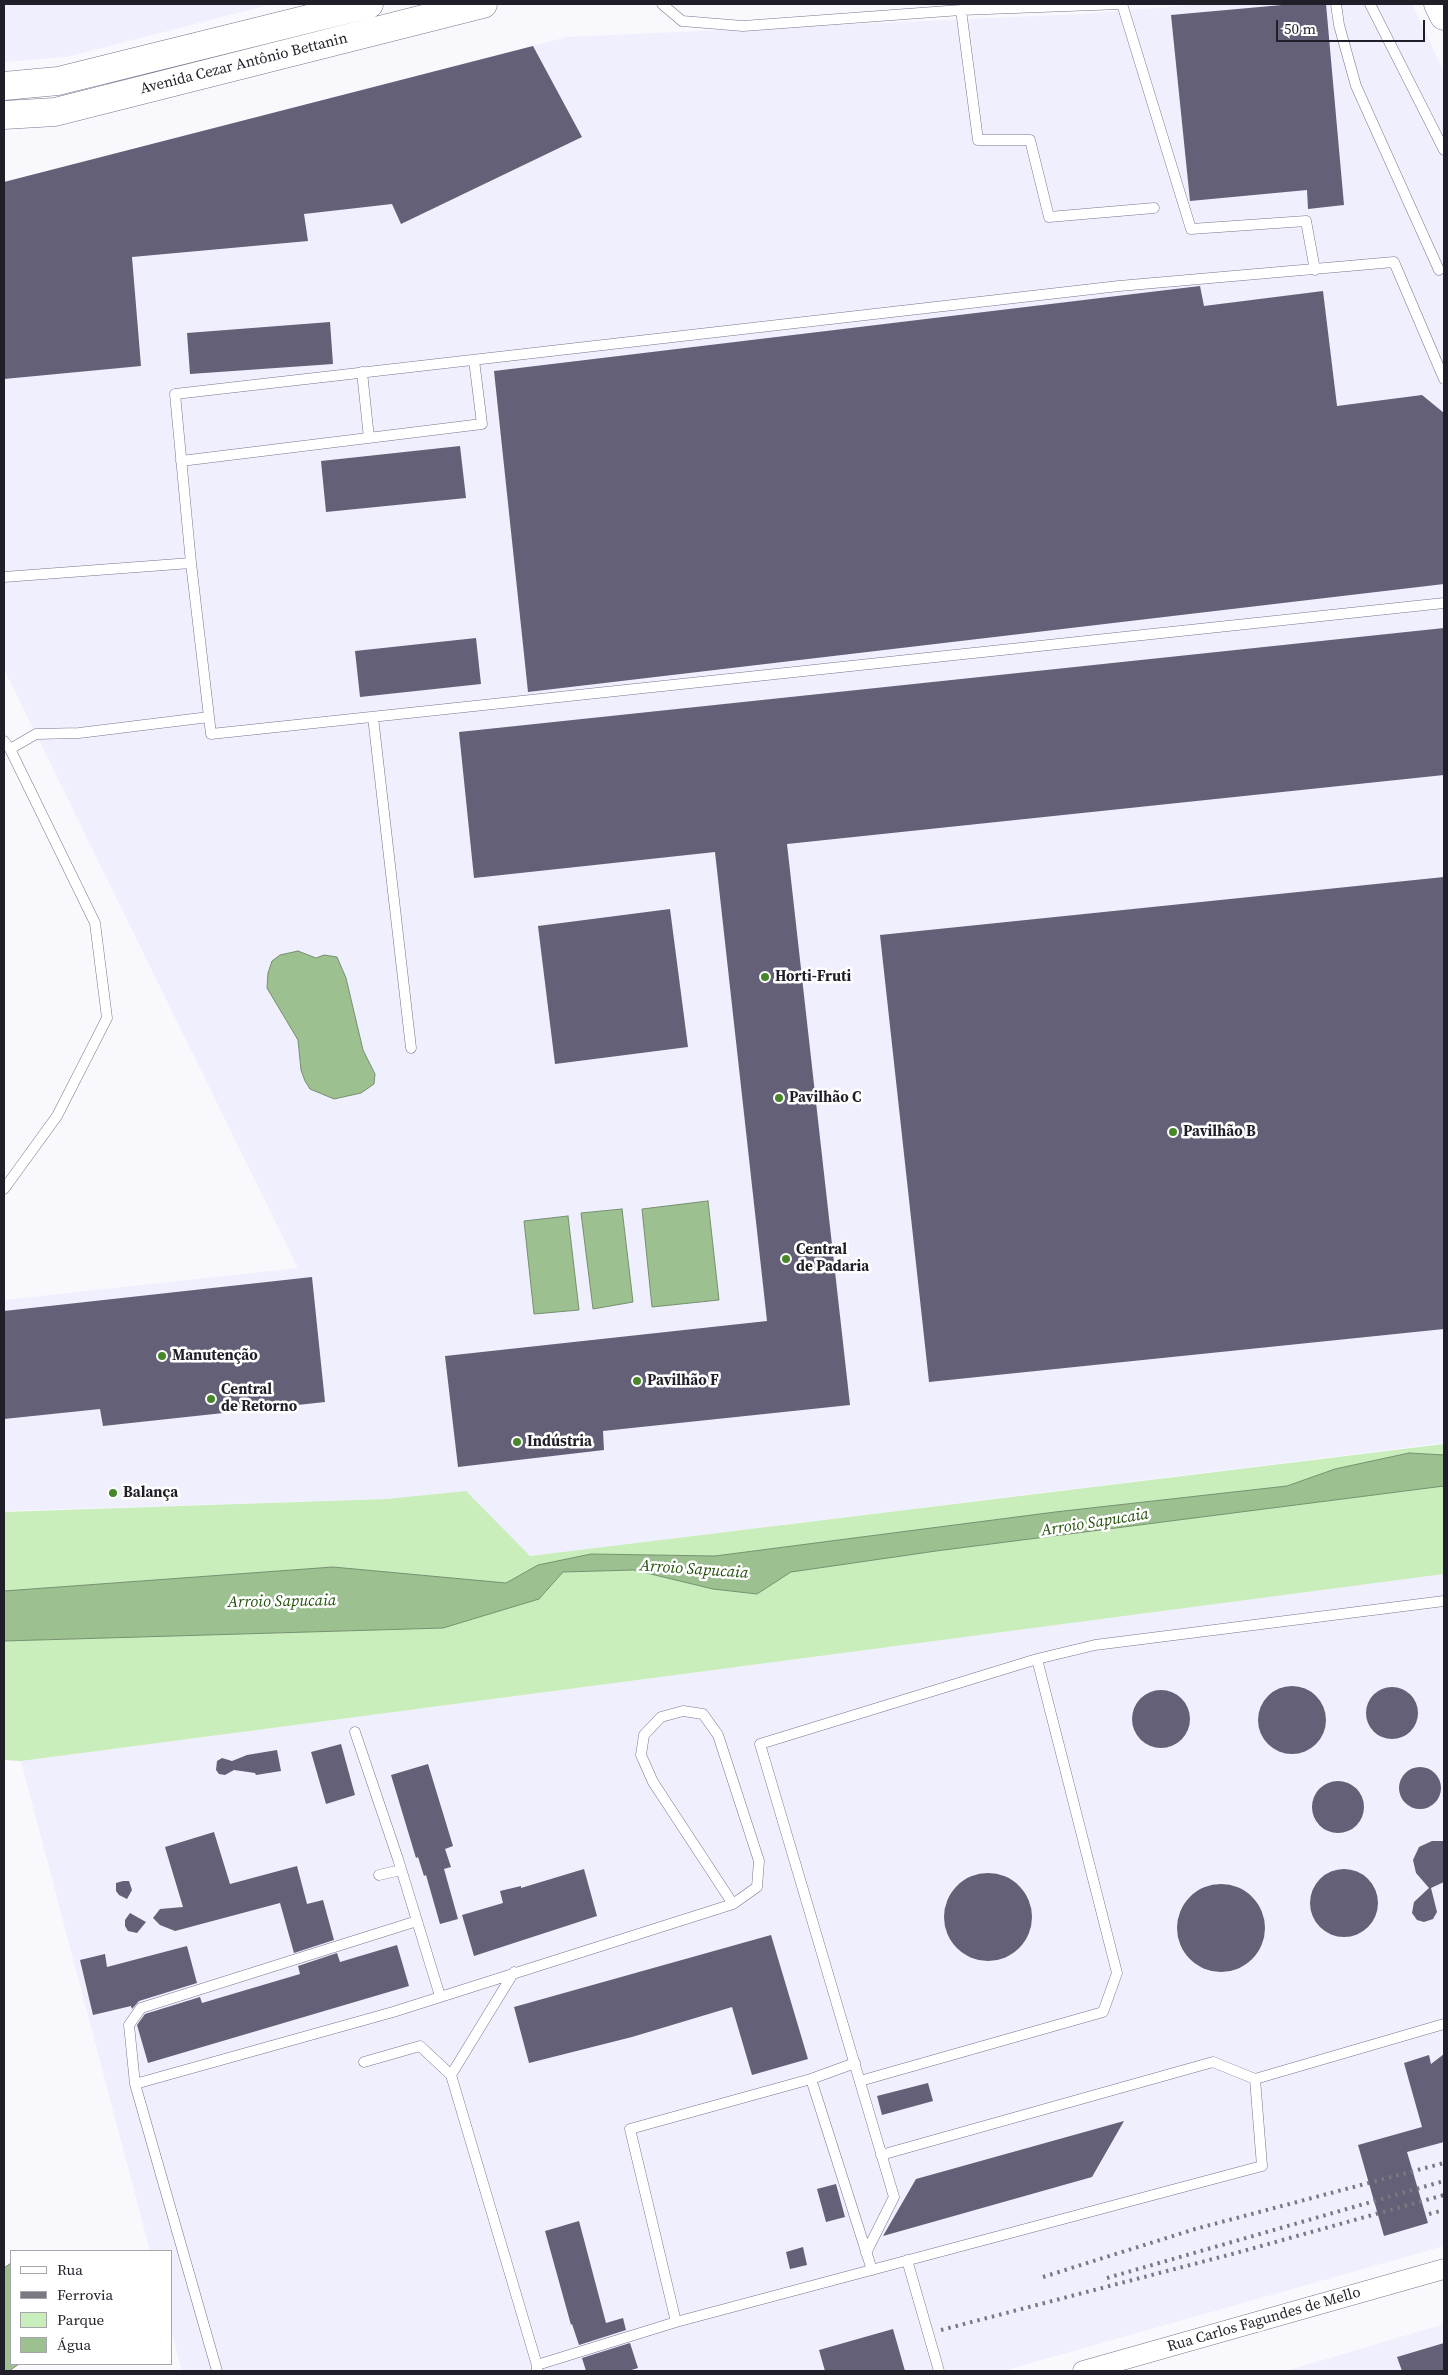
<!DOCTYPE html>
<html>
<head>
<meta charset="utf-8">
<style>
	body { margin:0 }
	#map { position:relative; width:1448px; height:2375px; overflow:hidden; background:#f8f8fd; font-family:"Source Serif 4",serif }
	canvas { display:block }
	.frame { position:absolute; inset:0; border:5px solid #201f29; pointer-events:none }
	.legend { position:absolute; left:10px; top:2250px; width:162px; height:115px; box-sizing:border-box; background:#fff; border:1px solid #a6a5a9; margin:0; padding:6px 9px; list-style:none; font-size:15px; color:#201f29 }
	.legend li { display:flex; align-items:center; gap:10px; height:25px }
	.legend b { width:25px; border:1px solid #a6a5a9 }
	.scale { position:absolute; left:1276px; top:20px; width:149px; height:22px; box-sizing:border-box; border:2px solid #201f29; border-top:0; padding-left:6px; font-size:15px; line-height:18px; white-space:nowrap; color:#201f29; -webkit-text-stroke:4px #fff; paint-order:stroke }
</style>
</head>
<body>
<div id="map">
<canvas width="1448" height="2375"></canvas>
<div class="frame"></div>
<ul class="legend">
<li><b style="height:6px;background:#fff"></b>Rua</li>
<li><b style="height:6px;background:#797981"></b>Ferrovia</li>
<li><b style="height:14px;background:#c9edbb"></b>Parque</li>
<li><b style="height:14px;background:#9cc08f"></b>Água</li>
</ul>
<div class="scale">50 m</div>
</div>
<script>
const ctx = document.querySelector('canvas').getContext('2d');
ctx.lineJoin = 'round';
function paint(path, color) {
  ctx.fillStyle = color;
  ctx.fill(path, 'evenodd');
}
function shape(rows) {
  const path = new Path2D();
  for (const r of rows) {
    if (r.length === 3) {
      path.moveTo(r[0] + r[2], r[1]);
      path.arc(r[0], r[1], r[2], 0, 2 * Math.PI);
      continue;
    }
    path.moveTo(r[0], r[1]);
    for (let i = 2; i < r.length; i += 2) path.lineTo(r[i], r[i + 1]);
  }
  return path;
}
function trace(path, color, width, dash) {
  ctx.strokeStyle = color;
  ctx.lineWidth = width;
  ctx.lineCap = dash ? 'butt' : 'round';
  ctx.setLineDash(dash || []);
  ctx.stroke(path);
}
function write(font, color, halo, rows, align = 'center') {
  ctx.font = font + ' "Source Serif 4",serif';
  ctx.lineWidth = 5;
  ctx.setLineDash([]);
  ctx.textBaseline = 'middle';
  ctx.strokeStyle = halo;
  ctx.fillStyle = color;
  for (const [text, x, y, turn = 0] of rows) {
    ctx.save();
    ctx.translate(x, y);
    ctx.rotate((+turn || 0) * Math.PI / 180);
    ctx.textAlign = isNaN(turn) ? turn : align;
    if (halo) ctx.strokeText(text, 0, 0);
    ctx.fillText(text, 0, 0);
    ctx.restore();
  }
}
const built = shape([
	[4,4,272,4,67,57,4,62],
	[1205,4,1412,4,1444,72,1444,1443,530,1556,465,1491,386,1499,4,1511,4,1300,298,1268,4,669,4,182,567,37,1080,14],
	[1444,1574,1444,2246,1003,2371,182,2371,171,2330,171,2251,150,2251,21,1761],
	[1444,2324,1444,2371,1286,2371]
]);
const green = shape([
	[1444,1444,1444,1455,1409,1453,1335,1469,1287,1486,1055,1512,715,1556,591,1554,538,1565,506,1583,333,1567,4,1591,4,1512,386,1499,466,1491,530,1556],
	[1444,1486,1444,1574,21,1761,4,1760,4,1641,443,1628,539,1599,563,1572,634,1570,713,1589,757,1594,791,1572,936,1551]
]);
const water = shape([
	[298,951,316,958,324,955,337,957,346,978,363,1050,375,1074,374,1084,361,1093,334,1099,310,1089,305,1081,301,1070,298,1040,267,988,268,973,272,961,280,955,298,951],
	[708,1201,719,1300,652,1307,642,1209,708,1201],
	[622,1209,633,1302,593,1309,581,1213,622,1209],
	[568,1216,579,1310,534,1314,524,1221,568,1216],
	[1409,1453,1444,1455,1444,1486,936,1551,791,1572,757,1594,713,1589,634,1570,563,1572,539,1599,443,1628,4,1641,4,1591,333,1567,506,1583,538,1565,591,1554,715,1556,1055,1512,1287,1486,1335,1469,1409,1453],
	[11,2263,11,2364,19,2364,9,2371,4,2371,4,2268,11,2263]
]);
const building = shape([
	[1293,4,1326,4,1344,205,1308,209,1307,190,1190,201,1171,15],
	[533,46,582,137,401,224,392,204,304,214,308,241,132,257,141,366,4,379,4,182],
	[1200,286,1204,306,1323,291,1337,406,1422,395,1444,413,1444,584,528,692,494,371],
	[330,322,333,364,190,374,187,333],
	[460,446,466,498,326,512,321,461],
	[1444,628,1444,775,787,844,850,1405,603,1431,604,1450,458,1467,445,1356,767,1321,715,852,474,878,459,732],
	[476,638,481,684,360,697,355,651],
	[1444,877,1444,1329,929,1382,880,935],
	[670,909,688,1047,555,1064,538,926],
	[312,1277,325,1402,103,1426,100,1409,4,1419,4,1311],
	[1292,1720,34],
	[1392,1713,26],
	[1161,1719,29],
	[341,1744,355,1795,326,1804,311,1752],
	[277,1750,281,1771,256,1775,255,1773,234,1770,225,1775,219,1774,216,1770,217,1761,222,1758,232,1761,247,1755],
	[428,1764,453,1846,445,1849,451,1867,444,1869,458,1919,440,1924,426,1875,424,1876,418,1857,416,1858,391,1775],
	[1420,1788,21],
	[1338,1807,26],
	[214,1832,230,1884,297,1866,307,1904,323,1900,334,1940,294,1953,280,1903,175,1931,160,1925,153,1918,160,1909,183,1907,165,1847],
	[1432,1841,1444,1841,1444,1882,1431,1888,1437,1912,1433,1919,1424,1922,1417,1920,1412,1913,1414,1902,1429,1888,1416,1873,1413,1860,1419,1847],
	[1344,1903,34],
	[584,1869,597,1916,474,1956,462,1915,503,1903,500,1891,521,1886,521,1888],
	[988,1917,44],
	[123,1881,129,1881,132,1890,127,1899,119,1895,116,1891,116,1883],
	[1221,1928,44],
	[130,1913,146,1922,137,1933,128,1931,125,1926,125,1920],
	[771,1935,808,2059,752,2075,732,2007,632,2037,529,2063,514,2007],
	[397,1945,409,1986,148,2063,137,2025,145,2014,200,1997,202,2003,300,1974,298,1966,337,1953,340,1962],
	[187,1946,197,1983,139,2001,132,2009,131,2006,93,2015,80,1960,105,1954,107,1967],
	[1444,2054,1444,2142,1407,2152,1428,2223,1384,2236,1358,2145,1422,2127,1404,2063,1429,2055,1431,2064],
	[928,2083,933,2101,882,2115,877,2096],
	[1124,2121,1092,2177,883,2236,916,2179],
	[836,2184,845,2217,826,2222,817,2189],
	[579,2221,606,2323,623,2318,626,2330,579,2345,572,2324,571,2325,545,2231],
	[803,2247,807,2265,790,2269,786,2252],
	[893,2329,905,2371,825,2371,819,2350],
	[630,2343,638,2368,628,2371,586,2371,582,2358],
	[1444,2343,1444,2371,1402,2371,1397,2357]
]);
const service = shape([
	[662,4,682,21,743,26,961,10,1121,4],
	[1122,4,1191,229,1306,221,1315,270],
	[1336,4,1339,25,1356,86,1439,270],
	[1370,4,1444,150],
	[961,10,978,140,1030,140,1049,217,1154,208],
	[362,372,369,438],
	[1444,379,1394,262,1119,286,175,394,191,563,211,734,1444,603],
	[181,461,482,424,474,360],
	[4,577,191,563],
	[373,717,411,1048],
	[4,741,10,749,95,923,107,1018,57,1116,4,1189],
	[10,749,36,734,79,733,209,717],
	[355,1732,398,1859,440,1996],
	[379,1875,401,1870],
	[364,2062,420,2046,451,2075,537,2365],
	[855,2063,811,2079,872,2270],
	[451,2075,514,1972],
	[860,2081,1103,2012,1117,1973,1037,1659],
	[135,2084,129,2025,141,2008,417,1921],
	[881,2155,1213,2062,1255,2079],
	[866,2253,894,2197,760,1744,1037,1659,1095,1645,1444,1601],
	[907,2260,939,2371],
	[676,2322,630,2129,811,2079],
	[217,2371,135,2084,393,2012,733,1904,757,1887,759,1861,718,1735,703,1714,683,1711,661,1717,644,1735,641,1755,653,1782,733,1904],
	[537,2371,537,2365,676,2322,1262,2166,1255,2079,1444,2024]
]);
const minor = shape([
	[1083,2371,1444,2269]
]);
const secondary = shape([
	[1438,4,1444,16],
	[4,86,58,81,369,4],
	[4,115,55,112,483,4]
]);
const rail = shape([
	[1429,2214,1444,2210],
	[1043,2277,1195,2229,1444,2163],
	[1107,2278,1444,2181],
	[941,2330,1236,2253,1444,2195]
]);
const markers = [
	[765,977,5,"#478729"],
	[779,1098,5,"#478729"],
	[1173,1132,5,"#478729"],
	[786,1259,5,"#478729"],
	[162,1356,5,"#478729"],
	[637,1381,5,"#478729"],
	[211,1399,5,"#478729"],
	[517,1442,5,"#478729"],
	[113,1493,5,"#478729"]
];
const streetNames = [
	["Avenida Cezar Antônio Bettanin",244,64,-14],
	["Rua Carlos Fagundes de Mello",1264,2320,-16]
];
const poiNames = [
	["Horti-Fruti",775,977],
	["Pavilhão C",789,1098],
	["Pavilhão B",1183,1132],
	["Central",796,1250],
	["de Padaria",796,1267],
	["Manutenção",172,1356],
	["Pavilhão F",647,1381],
	["Central",221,1390],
	["de Retorno",221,1407],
	["Indústria",527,1442],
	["Balança",123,1493]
];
const waterNames = [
	["Arroio Sapucaia",1095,1523,-9],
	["Arroio Sapucaia",694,1570,4],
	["Arroio Sapucaia",282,1602,-1]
];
paint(built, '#f0effe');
paint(green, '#c9edbb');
paint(water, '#9cc08f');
trace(water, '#779070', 1);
paint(building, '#636078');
trace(service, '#78758f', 11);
trace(minor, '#78758f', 21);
trace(secondary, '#78758f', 29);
trace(service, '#fff', 10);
trace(minor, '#fff', 20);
trace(secondary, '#fff', 28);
trace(rail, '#797981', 4, [2.5, 5]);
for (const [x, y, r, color] of markers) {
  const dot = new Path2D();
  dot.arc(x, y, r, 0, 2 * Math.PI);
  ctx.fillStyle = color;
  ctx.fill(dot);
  trace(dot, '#fff', 2);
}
write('15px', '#201f29', '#fff', streetNames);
write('bold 15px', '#201f29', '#fff', poiNames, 'left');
write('italic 16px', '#224f09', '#fff', waterNames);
</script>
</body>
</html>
